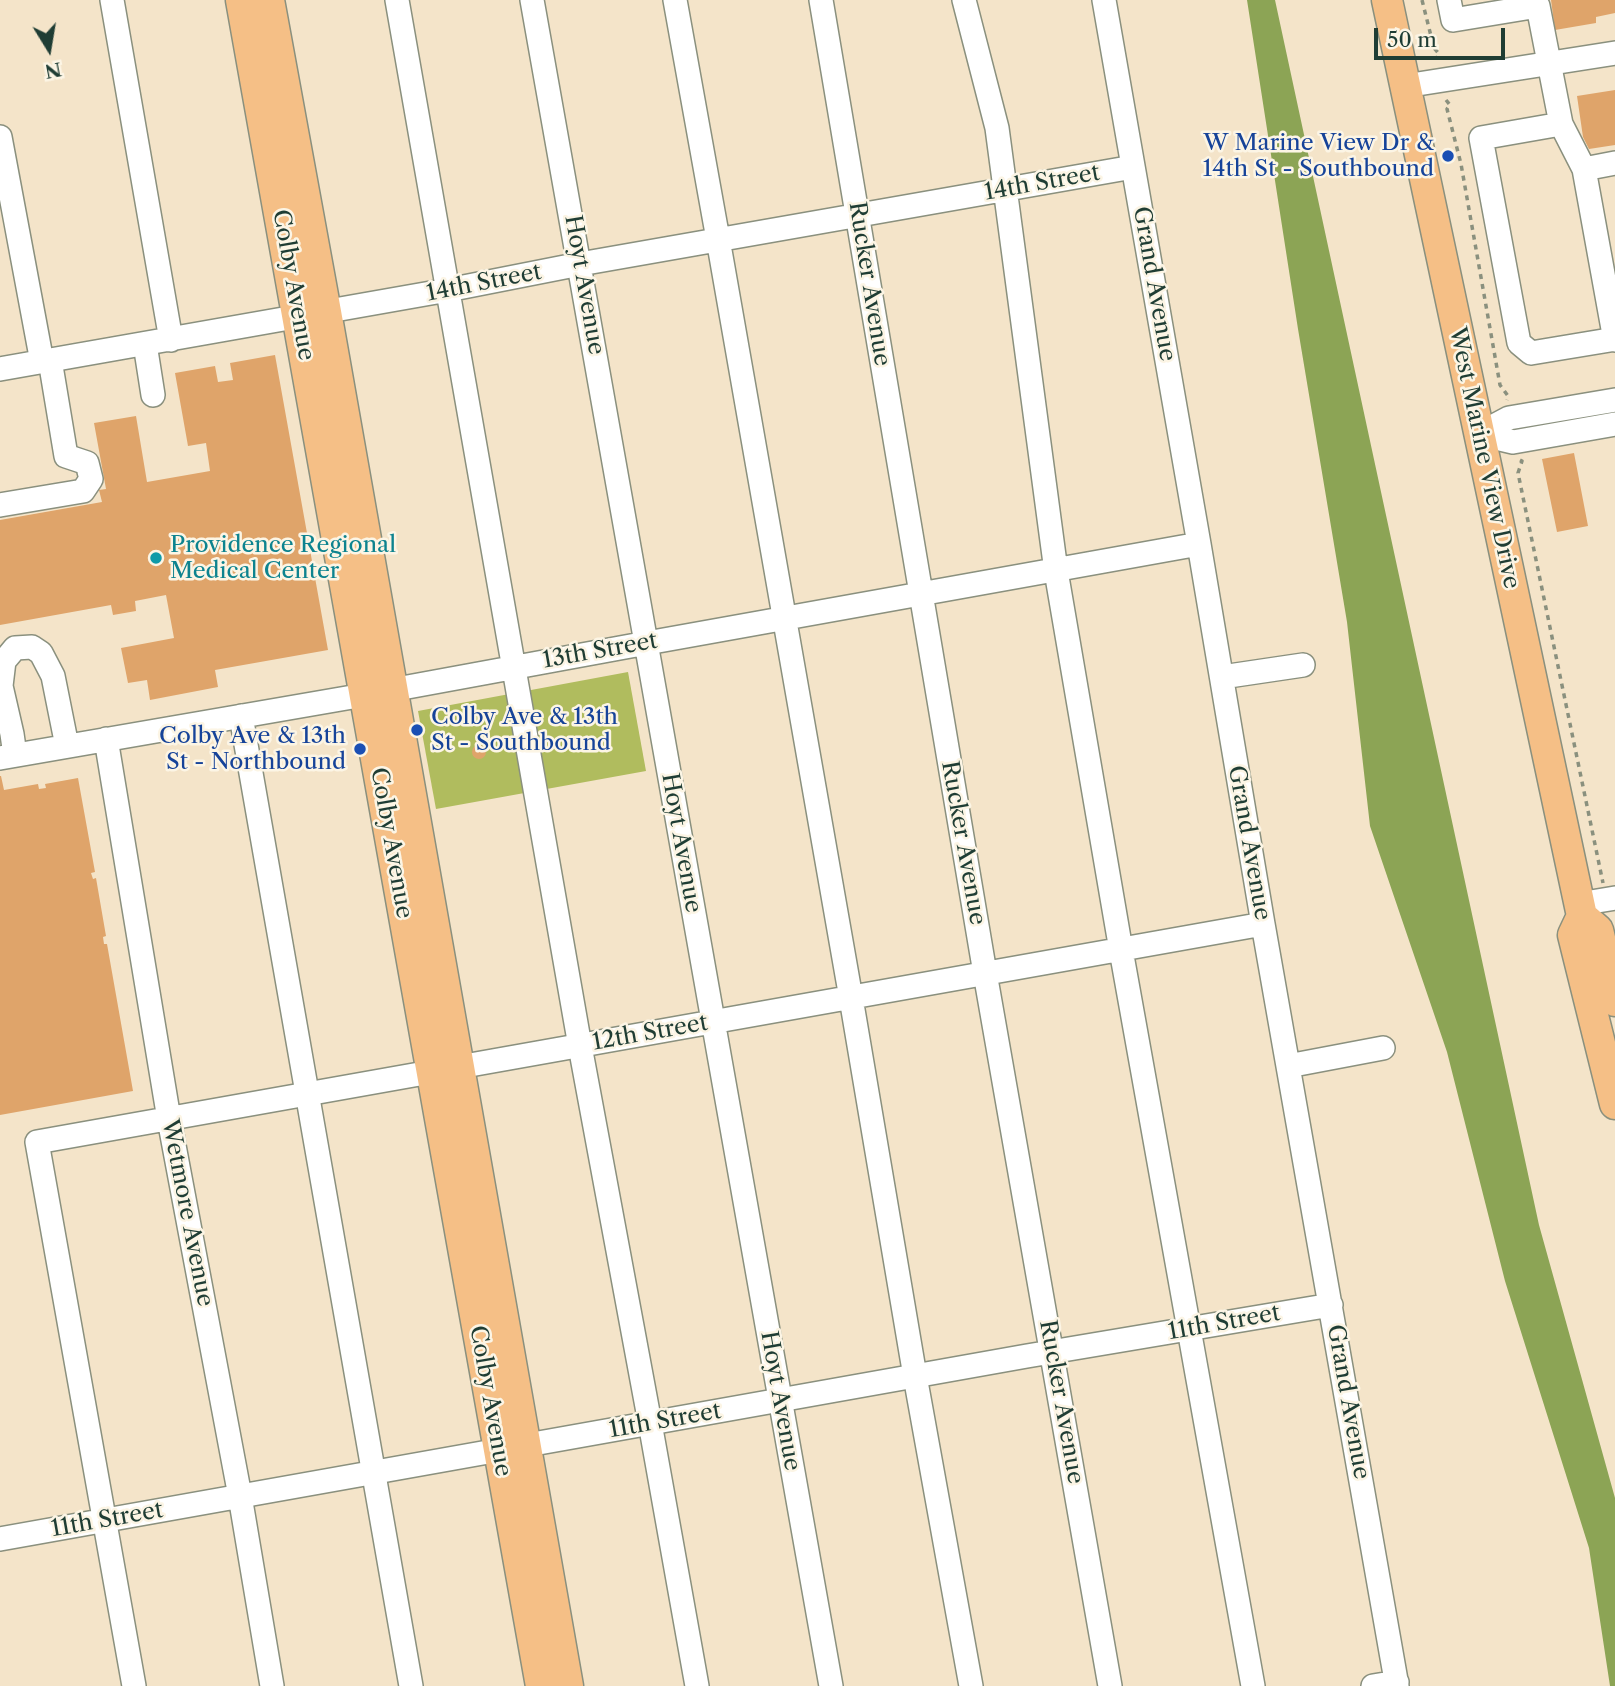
<!DOCTYPE html>
<html>
<head>
<meta charset="utf-8">
<style>
	body { margin:0 }
	#map { position:relative; width:1615px; height:1686px; overflow:hidden; background:#f4e4c9; font-family:"Libre Caslon Text",serif }
	canvas { display:block }
	.north { position:absolute; left:14px; top:14px; width:70px; height:70px; -webkit-text-stroke:5px #fcf5e5; paint-order:stroke; rotate:169deg; font-size:19px; font-weight:700; line-height:28px; text-align:center; color:#1f3d34 }
	.north::after { content:''; display:block; margin:auto; width:24px; height:32px; background:#1f3d34; clip-path:polygon(50% 0,100% 100%,50% 72%,0 100%) }
	.scale { position:absolute; left:1374px; top:28px; width:131px; height:32px; box-sizing:border-box; border:4px solid #1f3d34; border-top:0; padding-left:9px; font-size:21px; line-height:24px; white-space:nowrap; color:#1f3d34; -webkit-text-stroke:5px #fcf5e5; paint-order:stroke }
</style>
</head>
<body>
<div id="map">
<canvas width="1615" height="1686"></canvas>
<div class="north">N</div>
<div class="scale">50 m</div>
</div>
<script>
const ctx = document.querySelector('canvas').getContext('2d');
ctx.lineJoin = 'round';
function paint(path, color) {
  ctx.fillStyle = color;
  ctx.fill(path, 'evenodd');
}
function shape(rows) {
  const path = new Path2D();
  for (const r of rows) {
    if (r.length === 3) {
      path.moveTo(r[0] + r[2], r[1]);
      path.arc(r[0], r[1], r[2], 0, 2 * Math.PI);
      continue;
    }
    path.moveTo(r[0], r[1]);
    for (let i = 2; i < r.length; i += 2) path.lineTo(r[i], r[i + 1]);
  }
  return path;
}
function trace(path, color, width, dash) {
  ctx.strokeStyle = color;
  ctx.lineWidth = width;
  ctx.lineCap = dash ? 'butt' : 'round';
  ctx.setLineDash(dash || []);
  ctx.stroke(path);
}
function write(font, color, halo, rows, align = 'center') {
  ctx.font = font + ' "Libre Caslon Text",serif';
  ctx.lineWidth = 5;
  ctx.setLineDash([]);
  ctx.textBaseline = 'middle';
  ctx.strokeStyle = halo;
  ctx.fillStyle = color;
  for (const [text, x, y, turn = 0] of rows) {
    ctx.save();
    ctx.translate(x, y);
    ctx.rotate((+turn || 0) * Math.PI / 180);
    ctx.textAlign = isNaN(turn) ? turn : align;
    if (halo) ctx.strokeText(text, 0, 0);
    ctx.fillText(text, 0, 0);
    ctx.restore();
  }
}
const green = shape([
	[628,672,646,771,436,809,418,711]
]);
const forest = shape([
	[1247,0,1275,0,1539,1225,1615,1498,1615,1686,1610,1686,1589,1548,1505,1281,1447,1052,1370,826,1347,622,1298,329]
]);
const building = shape([
	[1551,0,1615,0,1615,13,1596,17,1596,23,1555,30],
	[1615,90,1615,145,1589,149,1583,137,1577,96],
	[275,355,328,650,215,670,218,687,150,700,147,680,128,683,121,648,174,638,166,595,135,601,136,611,113,615,111,605,0,625,0,520,102,502,99,490,106,489,94,423,136,416,147,482,210,471,206,443,188,446,175,373,215,366,218,382,233,380,230,363],
	[1574,453,1588,526,1557,532,1542,459],
	[479,752,7],
	[0,776,1,776,4,790,38,784,39,789,46,788,45,784,78,778,95,872,91,873,93,879,96,878,106,936,103,937,104,944,107,944,133,1091,0,1115]
]);
const path = shape([
	[1422,0,1434,48,1439,54,1436,59],
	[1446,100,1450,105,1447,109,1461,164,1500,385,1508,396,1507,400],
	[1520,460,1522,461,1518,473,1603,883]
]);
const minor = shape([
	[112,0,171,340],
	[397,0,580,1046,650,1423,697,1686],
	[532,0,831,1686],
	[675,0,718,239,851,998,915,1376,971,1686],
	[821,0,985,973,1110,1686],
	[964,0,997,128,1056,571,1121,950,1253,1686],
	[1104,0,1199,544,1263,924,1397,1686],
	[1449,0,1453,20,1538,6,1561,124,1584,169,1615,340],
	[1405,86,1615,53],
	[1561,124,1481,138,1519,343,1531,353,1615,339],
	[0,137,42,362],
	[1584,169,1615,163],
	[145,344,153,395],
	[0,369,448,290,580,264,1133,167],
	[1479,434,1509,418,1615,400],
	[1479,434,1513,442,1615,424],
	[0,505,83,491,91,479,87,463,66,456,50,360],
	[1222,677,1303,665],
	[241,716,411,1686],
	[106,739,169,1119,240,1496,272,1686],
	[15,755,12,734,1,686,4,661,15,648,32,647,41,653,53,676,67,746],
	[0,758,364,695,647,643,1199,544],
	[1579,904,1615,898],
	[1288,1066,1383,1048],
	[0,1539,1027,1356,1331,1305],
	[134,1686,37,1142,1263,924],
	[1373,1686,1397,1682]
]);
const major = shape([
	[241,0,541,1686],
	[269,0,326,312,568,1686],
	[1387,0,1582,916,1598,930,1615,1001],
	[1582,916,1573,935,1615,1104]
]);
const markers = [
	[1448,156,7,"#1a4fb4"],
	[156,558,7,"#0f9aa8"],
	[417,730,7,"#1a4fb4"],
	[360,749,7,"#1a4fb4"]
];
const transitNames = [
	["W Marine View Dr &",1434,143],
	["14th St - Southbound",1434,169],
	["Colby Ave & 13th",431,717,"left"],
	["St - Southbound",431,743,"left"],
	["Colby Ave & 13th",346,736],
	["St - Northbound",346,762]
];
const streetNames = [
	["14th Street",1042,183,-10],
	["14th Street",484,283,-11],
	["Rucker Avenue",869,284,81],
	["Grand Avenue",1154,284,80],
	["Colby Avenue",293,285,80],
	["Hoyt Avenue",584,285,80],
	["West Marine View Drive",1484,458,78],
	["13th Street",600,651,-10],
	["Colby Avenue",391,843,80],
	["Hoyt Avenue",681,843,80],
	["Rucker Avenue",963,843,80],
	["Grand Avenue",1249,843,80],
	["12th Street",650,1033,-10],
	["Wetmore Avenue",187,1213,79],
	["11th Street",1224,1323,-10],
	["Colby Avenue",490,1401,80],
	["Hoyt Avenue",780,1401,80],
	["Rucker Avenue",1061,1402,80],
	["Grand Avenue",1348,1402,80],
	["11th Street",665,1421,-10],
	["11th Street",107,1520,-10]
];
const cultureNames = [
	["Providence Regional",170,545],
	["Medical Center",170,571]
];
paint(green, '#b0bc5e');
paint(forest, '#8ca455');
paint(building, '#dfa46a');
trace(minor, '#8a907e', 26);
trace(major, '#8a907e', 33);
trace(path, '#8a907e', 3.5, [5, 5]);
trace(minor, '#fff', 23);
trace(major, '#f5bf86', 30);
for (const [x, y, r, color] of markers) {
  const dot = new Path2D();
  dot.arc(x, y, r, 0, 2 * Math.PI);
  ctx.fillStyle = color;
  ctx.fill(dot);
  trace(dot, '#fcf5e5', 2.5);
}
write('23px', '#164399', '#fcf5e5', transitNames, 'right');
write('23px', '#1f3d34', '#fcf5e5', streetNames);
write('23px', '#0d838f', '#fcf5e5', cultureNames, 'left');
</script>
</body>
</html>
